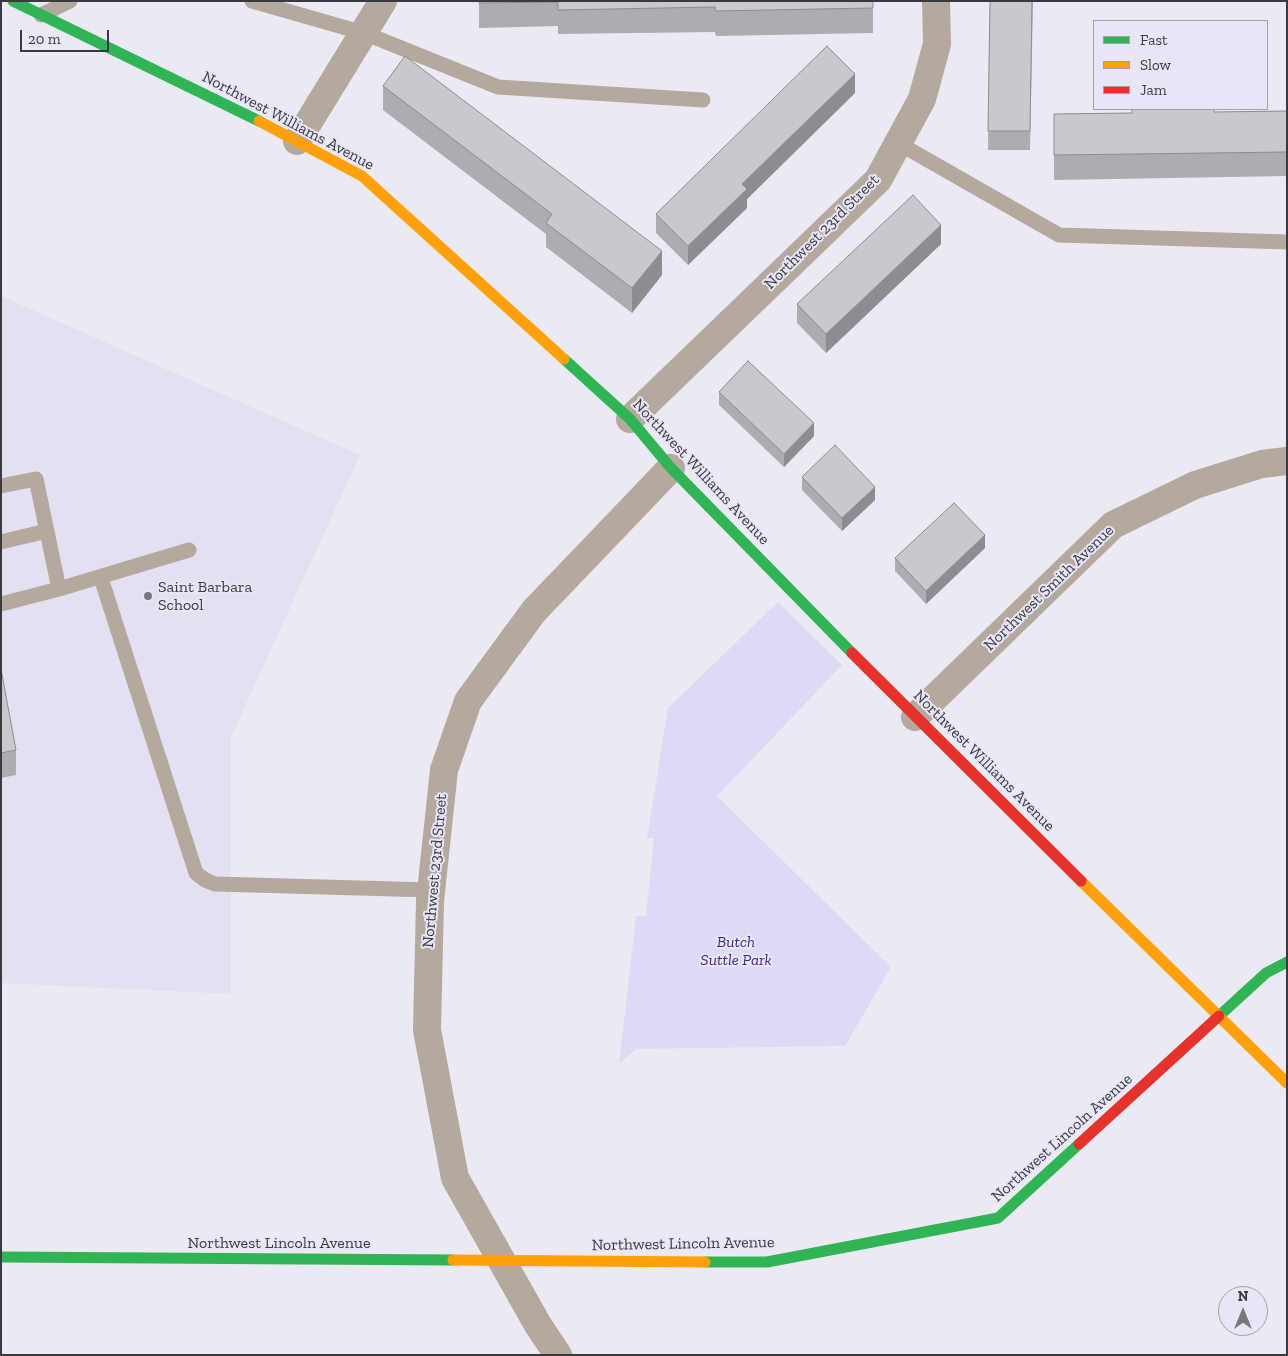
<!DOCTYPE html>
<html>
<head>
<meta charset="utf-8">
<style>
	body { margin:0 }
	#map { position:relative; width:1288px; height:1356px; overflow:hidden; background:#ebeaf2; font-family:"Zilla Slab",serif }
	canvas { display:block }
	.frame { position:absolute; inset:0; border:2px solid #3a393f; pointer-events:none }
	.legend { position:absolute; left:1093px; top:20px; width:175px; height:90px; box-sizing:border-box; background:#e8e6f6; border:1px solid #a2a1ad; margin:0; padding:6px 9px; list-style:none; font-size:15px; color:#3a393f }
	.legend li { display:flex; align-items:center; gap:10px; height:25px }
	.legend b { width:25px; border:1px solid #a2a1ad }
	.north { position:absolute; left:1218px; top:1286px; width:50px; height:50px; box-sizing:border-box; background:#e8e6f6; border:1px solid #a2a1ad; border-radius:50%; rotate:0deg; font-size:14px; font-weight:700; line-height:20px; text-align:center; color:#3a393f }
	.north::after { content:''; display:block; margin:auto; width:18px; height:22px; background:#78777e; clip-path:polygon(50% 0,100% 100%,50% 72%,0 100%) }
	.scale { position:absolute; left:20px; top:30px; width:89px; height:22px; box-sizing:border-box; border:2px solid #3a393f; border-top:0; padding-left:6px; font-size:15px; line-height:18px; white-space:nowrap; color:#3a393f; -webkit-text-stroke:4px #e8e6f6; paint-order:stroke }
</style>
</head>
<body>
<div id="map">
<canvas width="1288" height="1356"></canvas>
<div class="frame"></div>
<ul class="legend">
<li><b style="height:6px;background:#30b455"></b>Fast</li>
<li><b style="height:6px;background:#ff9f0a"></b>Slow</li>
<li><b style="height:6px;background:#e5322d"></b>Jam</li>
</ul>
<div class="north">N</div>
<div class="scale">20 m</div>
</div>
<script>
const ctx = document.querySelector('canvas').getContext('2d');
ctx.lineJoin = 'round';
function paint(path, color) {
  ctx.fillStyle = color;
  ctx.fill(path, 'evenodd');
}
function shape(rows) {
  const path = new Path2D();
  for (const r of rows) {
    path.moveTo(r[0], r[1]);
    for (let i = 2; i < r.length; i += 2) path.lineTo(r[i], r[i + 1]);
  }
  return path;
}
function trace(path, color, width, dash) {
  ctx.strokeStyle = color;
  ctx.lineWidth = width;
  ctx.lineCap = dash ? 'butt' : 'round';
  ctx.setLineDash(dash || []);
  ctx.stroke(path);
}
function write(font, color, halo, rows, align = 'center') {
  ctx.font = font + ' "Zilla Slab",serif';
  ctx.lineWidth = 4;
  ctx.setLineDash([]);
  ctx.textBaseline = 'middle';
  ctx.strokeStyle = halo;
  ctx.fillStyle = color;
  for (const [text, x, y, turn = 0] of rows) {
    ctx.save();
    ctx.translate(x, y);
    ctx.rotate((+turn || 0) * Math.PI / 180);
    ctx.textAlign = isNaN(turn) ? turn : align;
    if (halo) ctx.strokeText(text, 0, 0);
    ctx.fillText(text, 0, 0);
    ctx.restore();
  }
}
const built = shape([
	[1,296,360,455,231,737,231,994,1,983]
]);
const green = shape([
	[778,602,842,665,717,796,891,967,845,1046,636,1049,619,1064,636,916,646,916,654,838,647,838,668,708]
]);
const lane = shape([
	[252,1,364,33,498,87,703,100],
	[41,15,70,1],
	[898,143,1059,235,1287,242],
	[1,486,36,479,59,589,1,604],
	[1,542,47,531],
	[101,578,196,873,205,880,215,884,431,890],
	[59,589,189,550]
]);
const street = shape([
	[297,141,383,1],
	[630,419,878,180,922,99,937,44,936,1],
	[915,717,1113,525,1195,485,1262,464,1287,461],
	[558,1355,538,1325,455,1178,427,1030,430,901,444,770,468,701,534,611,671,468]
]);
const fast = shape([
	[13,1,259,121],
	[564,359,630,419,671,468,852,653],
	[1219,1016,1266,973,1287,962],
	[1,1257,453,1260],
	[705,1262,767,1262,998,1218,1079,1144]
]);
const slow = shape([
	[259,121,362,176,564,359],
	[1081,881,1287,1083],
	[453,1260,705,1262]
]);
const jam = shape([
	[852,653,1081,881],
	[1079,1144,1219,1016]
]);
const wall = shape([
	[479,1,873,1,873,33,716,36,715,32,558,34,558,26,479,28],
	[990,1,1033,1,1030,150,988,150],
	[383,86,662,275,632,313,546,247,546,234,383,110],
	[855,93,747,199,747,208,688,265,656,233,656,214],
	[1287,111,1287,176,1054,180,1054,114],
	[941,244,826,353,797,323,797,304],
	[719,392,814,436,784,467,719,405],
	[802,477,875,500,842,531,802,490],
	[985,548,926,604,895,571,895,558],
	[1,669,16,750,16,775,1,778]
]);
const shadedWall = shape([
	[855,74,855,93,747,199,747,208,688,265,688,246,742,184],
	[941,225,941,244,826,353,826,334],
	[662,251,662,275,632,313,632,288],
	[814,423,814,436,784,467,784,454],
	[875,487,875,500,842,531,842,518],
	[985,535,985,548,926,604,926,591]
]);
const building = shape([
	[479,1,873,1,873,8,716,11,715,7,558,10,558,2,479,3,479,1],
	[990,1,1032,1,1030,131,988,131,990,1],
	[827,46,855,74,742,184,747,189,688,246,656,214,827,46],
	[405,56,662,251,632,288,546,223,552,214,383,86,405,56],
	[1132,109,1214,109,1214,112,1287,111,1287,152,1054,155,1054,114,1132,113,1132,109],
	[913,195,941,225,826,334,797,304,913,195],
	[748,361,814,423,784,454,719,392,748,361],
	[835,445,875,487,842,518,802,477,835,445],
	[954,503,985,535,926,591,895,558,954,503],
	[1,669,16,750,1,753,1,669]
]);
const markers = [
	[148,596,5,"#78777e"]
];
const streetNames = [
	["Northwest Williams Avenue",288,121,28],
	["Northwest 23rd Street",822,232,-45],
	["Northwest Williams Avenue",701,472,47],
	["Northwest Smith Avenue",1049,588,-44],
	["Northwest Williams Avenue",984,761,45],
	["Northwest 23rd Street",435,871,-85],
	["Northwest Lincoln Avenue",1062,1138,-42],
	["Northwest Lincoln Avenue",279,1243],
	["Northwest Lincoln Avenue",683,1244,-1]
];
const poiNames = [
	["Saint Barbara",158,587],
	["School",158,605]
];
const parkNames = [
	["Butch",736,942],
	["Suttle Park",736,960]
];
paint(built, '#e3e1f1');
paint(green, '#dddaf6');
trace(lane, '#b4a89f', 15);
trace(street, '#b4a89f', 28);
trace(fast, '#30b455', 11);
trace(slow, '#ff9f0a', 11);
trace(jam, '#e5322d', 11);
paint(wall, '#adacb1');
paint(shadedWall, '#8d8c90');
paint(building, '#c9c8ce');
trace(building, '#8d8c90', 1);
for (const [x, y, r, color] of markers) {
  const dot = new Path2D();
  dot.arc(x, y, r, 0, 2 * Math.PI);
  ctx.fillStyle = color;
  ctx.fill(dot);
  trace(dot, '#e8e6f6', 2);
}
write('16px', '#3a393f', '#e8e6f6', streetNames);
write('16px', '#3a393f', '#e8e6f6', poiNames, 'left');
write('italic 16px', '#422483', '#e8e6f6', parkNames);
</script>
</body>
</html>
